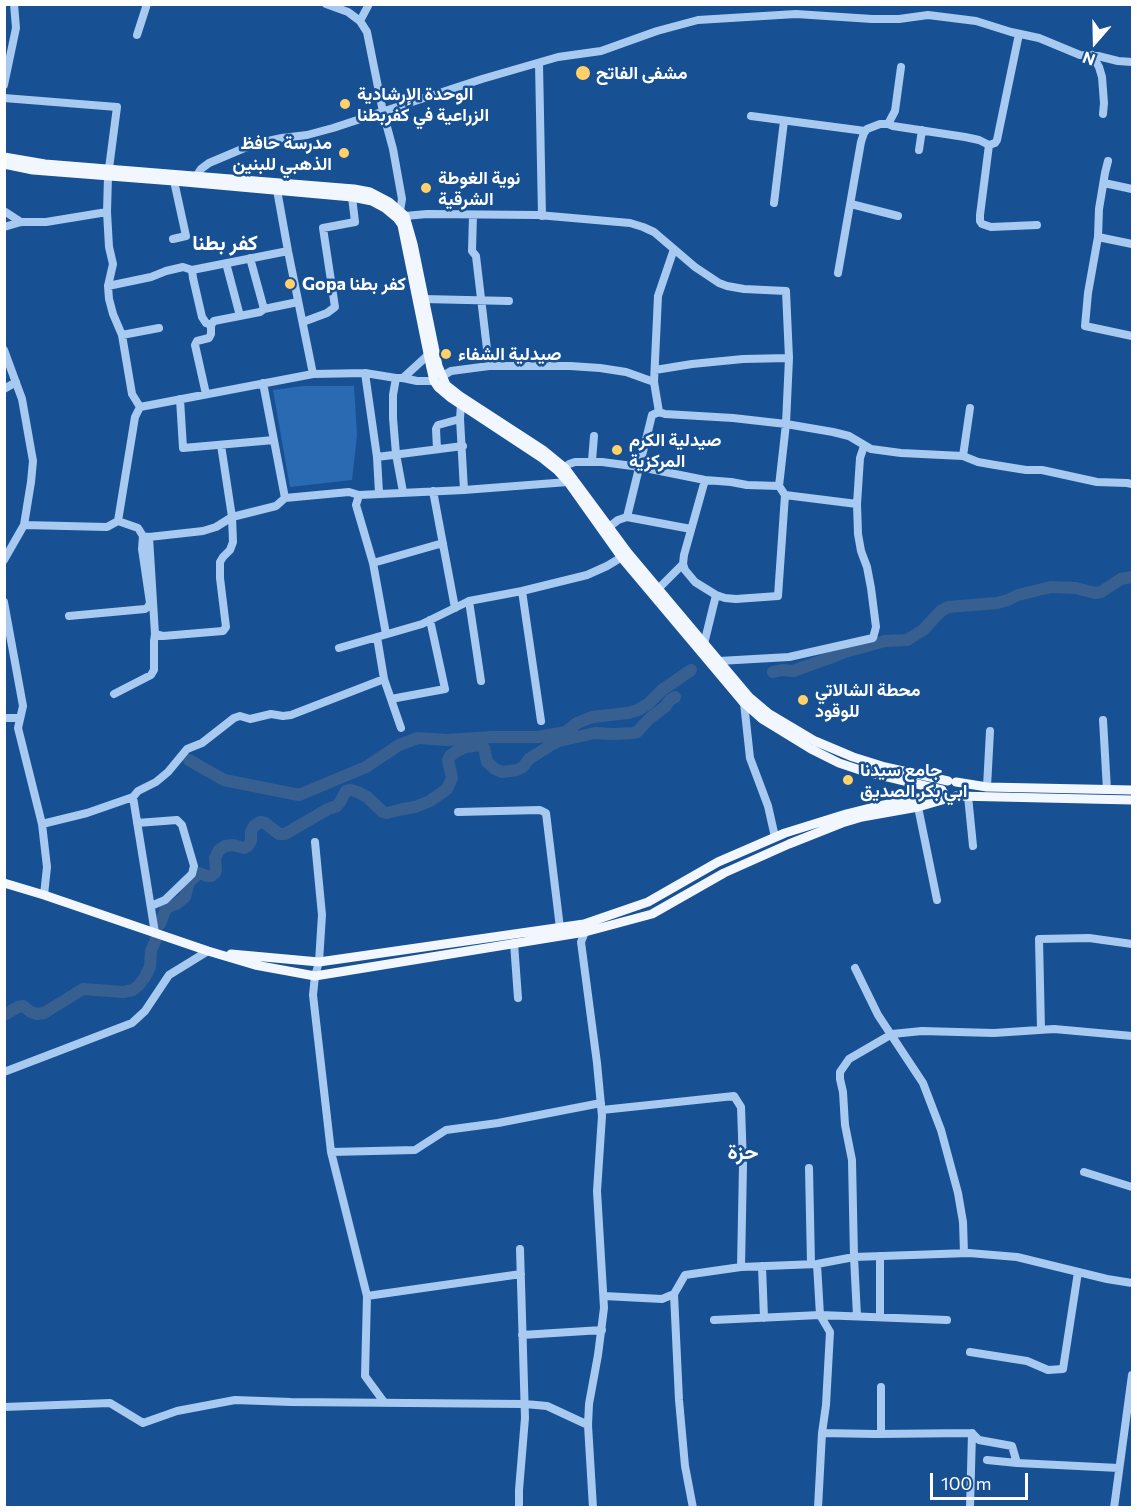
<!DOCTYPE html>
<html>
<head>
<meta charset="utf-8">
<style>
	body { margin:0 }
	#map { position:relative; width:1137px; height:1512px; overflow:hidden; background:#185094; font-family:Commissioner,sans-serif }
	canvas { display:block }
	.frame { position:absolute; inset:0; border:6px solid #fff; pointer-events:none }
	.north { position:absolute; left:1065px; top:12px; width:60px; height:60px; -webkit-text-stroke:4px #185094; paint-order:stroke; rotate:200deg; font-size:16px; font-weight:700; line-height:24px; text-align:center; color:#fff }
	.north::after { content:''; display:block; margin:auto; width:21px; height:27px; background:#fff; clip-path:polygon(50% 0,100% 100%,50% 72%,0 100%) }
	.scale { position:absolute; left:930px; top:1473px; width:98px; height:27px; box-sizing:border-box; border:3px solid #fff; border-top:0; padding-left:8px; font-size:18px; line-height:21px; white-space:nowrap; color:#fff; -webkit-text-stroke:4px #185094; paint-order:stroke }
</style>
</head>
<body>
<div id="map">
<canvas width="1137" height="1512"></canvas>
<div class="frame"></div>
<div class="north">N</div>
<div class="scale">100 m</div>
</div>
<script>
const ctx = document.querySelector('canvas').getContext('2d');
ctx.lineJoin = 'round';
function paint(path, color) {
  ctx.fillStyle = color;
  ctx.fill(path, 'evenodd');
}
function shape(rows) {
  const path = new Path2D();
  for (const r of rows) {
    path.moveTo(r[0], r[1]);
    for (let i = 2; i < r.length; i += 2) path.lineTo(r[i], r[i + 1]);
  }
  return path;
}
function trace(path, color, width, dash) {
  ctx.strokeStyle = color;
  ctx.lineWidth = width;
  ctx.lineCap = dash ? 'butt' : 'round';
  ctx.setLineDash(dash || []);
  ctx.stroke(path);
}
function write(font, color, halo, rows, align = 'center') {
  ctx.font = font + ' Commissioner,Vazirmatn,sans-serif';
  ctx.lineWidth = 5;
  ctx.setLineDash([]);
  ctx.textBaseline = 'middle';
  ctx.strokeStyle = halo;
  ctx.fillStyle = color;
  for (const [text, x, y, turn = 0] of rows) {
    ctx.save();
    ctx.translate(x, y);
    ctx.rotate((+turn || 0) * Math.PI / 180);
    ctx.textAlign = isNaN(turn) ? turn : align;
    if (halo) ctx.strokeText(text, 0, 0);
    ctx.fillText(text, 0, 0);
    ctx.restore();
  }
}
const green = shape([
	[303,386,354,386,357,435,352,480,290,487,273,390]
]);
const river = shape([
	[773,672,782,670,793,671,835,656,845,652,885,641,907,640,923,630,941,611,948,607,997,603,1008,600,1018,595,1051,587,1076,588,1095,593,1101,592,1121,579,1132,577],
	[189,760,224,780,299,795,366,767,399,745,418,738,447,740,492,737,538,737,566,732,577,723,592,717,628,713,638,710,648,704,662,690,691,670],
	[160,924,166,908,176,904,185,897,189,882,199,873,207,876,211,876,215,873,216,870,215,858,219,850,225,846,233,845,244,848,248,846,251,841,251,832,254,826,260,822,265,823,279,834,285,834,328,809,337,806,340,802,346,791,351,790,358,792,367,797,383,812,387,813,403,809,415,807,430,801,447,789,452,778,448,760,450,756,457,751,466,747,480,745,484,748,487,762,495,769,502,772,517,770,523,767,529,759,551,745,559,741,595,733,614,734,633,733,637,732,649,719,666,706,670,700,675,697],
	[4,1015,18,1007,23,1006,31,1012,37,1014,44,1013,83,989,123,992,133,990,139,985,145,977,150,967,151,951,156,939]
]);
const minor = shape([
	[326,4,348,12,360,21,367,32,383,112,393,149,402,199,400,211],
	[360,21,369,4],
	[137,35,147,4],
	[1092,55,1099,67,1102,77,1104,103,1103,114],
	[539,63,542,216],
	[4,85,16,28,14,4],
	[4,98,117,107,108,176,107,212,109,247,113,264,108,286,109,299,113,314,122,335,132,394,140,407,135,417,118,521,107,527,24,525],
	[751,116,865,131],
	[888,124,895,111,901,67],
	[989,145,980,215,980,221,982,224,991,227,1037,225],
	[989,145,995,143,997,140,1019,34],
	[919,150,922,130],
	[1108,161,1105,173,1099,209,1098,237,1088,293,1085,326,1132,336],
	[197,175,201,169,209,163,254,144,282,138,307,135,333,128,482,79,558,57,601,51,657,31,698,20,796,14,872,19,899,19,928,15,976,21,1011,32,1039,38,1080,55,1098,56,1118,61,1132,62],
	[1104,183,1132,189],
	[277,190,288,251,313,374],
	[774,203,784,121],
	[851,204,898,216],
	[4,211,21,222],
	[473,215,472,251,476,256,489,366],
	[405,216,427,214,538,215,630,223,643,227,654,232,695,267,719,283,727,286,744,289,786,291,789,358,786,424,779,486,785,495,778,596,736,599,725,598,716,595,695,582,685,570,683,564,684,555,705,480],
	[4,227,21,222,46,222,107,212],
	[1098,237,1132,244],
	[173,239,186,236,174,181],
	[250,258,264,309],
	[226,263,240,316],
	[192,270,193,278,202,317,206,323,211,325],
	[838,273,861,142,864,133,867,129,880,124,888,124,893,126,965,137,979,140,989,145],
	[108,286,151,277,166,271,183,267,192,270,288,251],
	[424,299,509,301],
	[303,322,327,313,335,307,323,228,355,222,352,197],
	[122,335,159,328],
	[4,350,22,399,33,461,31,482,24,525,4,560],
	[655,370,692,364,743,359,789,358],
	[365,373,377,457,379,493],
	[396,378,393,395,393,418,396,454,403,492],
	[403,378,428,355],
	[263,383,285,498],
	[4,389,16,382],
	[206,394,195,345,197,341,209,338,211,334,211,325,214,321,260,312,264,309,298,302],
	[180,399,183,448,274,440],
	[461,404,460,419,464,490],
	[140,407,313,374,365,373,396,378,403,378,417,381,434,381,451,371,489,366,570,366,600,368,626,372,654,382],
	[659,412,654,382,658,296,674,249],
	[437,449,436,429,438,425,460,419],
	[963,456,970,408],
	[377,457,463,446],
	[592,461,594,436],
	[565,468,569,464,575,462,602,462,640,467,705,480,731,482,747,485,779,486],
	[433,491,455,608],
	[359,495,356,505,373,563,386,634],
	[785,495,857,504],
	[627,517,652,415,659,412,665,414,733,418,786,424,833,432,849,436,871,449,901,453,963,456,978,462,995,465,1026,470,1042,470,1097,482,1127,483,1132,484],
	[118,521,138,528,143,536,149,537,203,531,216,527,232,517,276,506,285,498,349,492,359,495,464,490,568,482,570,480],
	[609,527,618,520,627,517,691,529],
	[373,563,443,543],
	[658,589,683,564],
	[522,591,541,721],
	[469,601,481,681],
	[4,602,23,706,18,728,42,824,47,867,44,895],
	[69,616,145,609,148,607,150,603,142,549,143,536],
	[155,634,163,636,223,631,226,627,220,578,220,562,223,557,230,550,233,542,232,517,221,445],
	[377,637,384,679,401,728],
	[704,644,716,595],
	[339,648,422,624,469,601,522,591,587,575,607,566,627,554],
	[719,661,789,657,873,638,876,627,871,588,867,567,861,551,858,534,857,504,860,458,864,446],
	[114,694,151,675,154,670,154,641,155,634,149,537],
	[391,699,445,689,430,620],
	[744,703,750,758,768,806,775,837],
	[4,718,20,718],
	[1103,720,1107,790],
	[987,787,990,731],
	[968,796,973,846],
	[133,797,155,933],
	[918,807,937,900],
	[458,812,540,810,546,813,560,928],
	[137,823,177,820,182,825,194,866,192,874,165,900,151,906],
	[42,824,87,813,133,797,138,791,156,782,168,772,187,749,202,743,234,718,240,716,250,719,271,714,283,716,291,715,384,679],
	[315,842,322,915,319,962,315,976,313,995,331,1152,367,1296,365,1376,384,1402],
	[585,928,585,932,581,942,597,1063,602,1116,597,1191,604,1308,598,1355,589,1404,588,1425,593,1508],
	[514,943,518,998],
	[855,968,878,1015,923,1083,941,1130,958,1193,963,1222,964,1253],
	[1041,1030,1039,939,1089,938,1132,944],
	[4,1072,132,1023,145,1011,169,975,208,951],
	[602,1110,734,1096,741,1107,743,1165,741,1267],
	[331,1152,415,1150,446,1130,498,1123,601,1103],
	[809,1168,811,1264],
	[1084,1172,1132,1187],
	[817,1264,820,1315,830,1332,826,1405,822,1433,818,1508],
	[762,1266,764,1318],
	[674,1294,679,1400,685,1466,693,1508],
	[367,1296,521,1274],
	[604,1296,662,1299,674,1294,685,1275,741,1267,817,1264,854,1257,969,1253,1017,1257,1107,1279,1132,1283],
	[857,1316,854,1257,852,1160,845,1125,843,1092,840,1079,840,1072,849,1059,892,1034,922,1031,994,1033,1054,1029,1132,1036],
	[880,1317,880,1256],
	[714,1320,820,1315,947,1320],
	[522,1335,602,1330],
	[970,1352,1027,1361,1048,1370,1063,1369,1078,1272],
	[881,1387,881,1434],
	[4,1407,110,1403,143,1423,177,1411,235,1400,291,1402,525,1404,547,1406,588,1425],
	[822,1433,876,1434,972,1433,979,1440,1012,1446,1017,1463],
	[987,1460,1017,1463,1119,1468],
	[519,1508,519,1490,525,1418,520,1249],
	[970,1508,972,1433],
	[1114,1508,1132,1375]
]);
const major = shape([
	[4,157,45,164,354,189,370,192,389,202,405,216,413,244,438,366,446,385,460,396,543,450,565,468,628,553,749,697,768,713,815,741,853,757,885,767,948,781],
	[4,164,33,170,174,181,352,197,372,201,385,208,397,218,402,225,431,368,434,381,438,387,451,398,542,458,557,470,568,482,622,558,744,703,762,719,811,749,839,763,863,771,942,790],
	[956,782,987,787,1132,790],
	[956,796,1132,800],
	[4,883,44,895,208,951,255,965,315,976,585,932,652,914,724,873,789,844,842,823,862,817,918,807,949,798],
	[231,954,319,962,584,924,648,902,718,862,785,833,846,814,874,807,944,793]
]);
const markers = [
	[583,73,8,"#ffd168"],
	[345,104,6,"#ffd168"],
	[344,153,6,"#ffd168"],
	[426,188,6,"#ffd168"],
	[290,284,6,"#ffd168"],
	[446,354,6,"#ffd168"],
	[617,450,6,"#ffd168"],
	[803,700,6,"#ffd168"],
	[848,780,6,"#ffd168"]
];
const poiNames = [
	["مشفى الفاتح",596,73],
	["الوحدة الإرشادية",357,94],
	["الزراعية في كفربطنا",357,115],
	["مدرسة حافظ",332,143,"right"],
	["الذهبي للبنين",332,164,"right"],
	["نوية الغوطة",438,178],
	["الشرقية",438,199],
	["Gopa كفر بطنا",302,284],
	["صيدلية الشفاء",458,354],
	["صيدلية الكرم",629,440],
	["المركزية",629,461],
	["محطة الشالاتي",815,690],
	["للوقود",815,711],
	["جامع سيدنا",860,770],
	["ابي بكر الصديق",860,791]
];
const quarterNames = [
	["كفر بطنا",225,243],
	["حزة",743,1152]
];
paint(green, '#2a6ab3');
trace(river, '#376091', 12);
trace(minor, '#a8caf0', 8);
trace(major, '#f2f7ff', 9);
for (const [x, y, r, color] of markers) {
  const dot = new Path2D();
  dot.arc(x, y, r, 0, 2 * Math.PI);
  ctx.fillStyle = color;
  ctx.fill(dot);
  trace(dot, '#185094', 2);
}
write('bold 18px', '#fff', '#185094', poiNames, 'left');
write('bold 21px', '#fff', '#185094', quarterNames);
</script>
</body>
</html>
